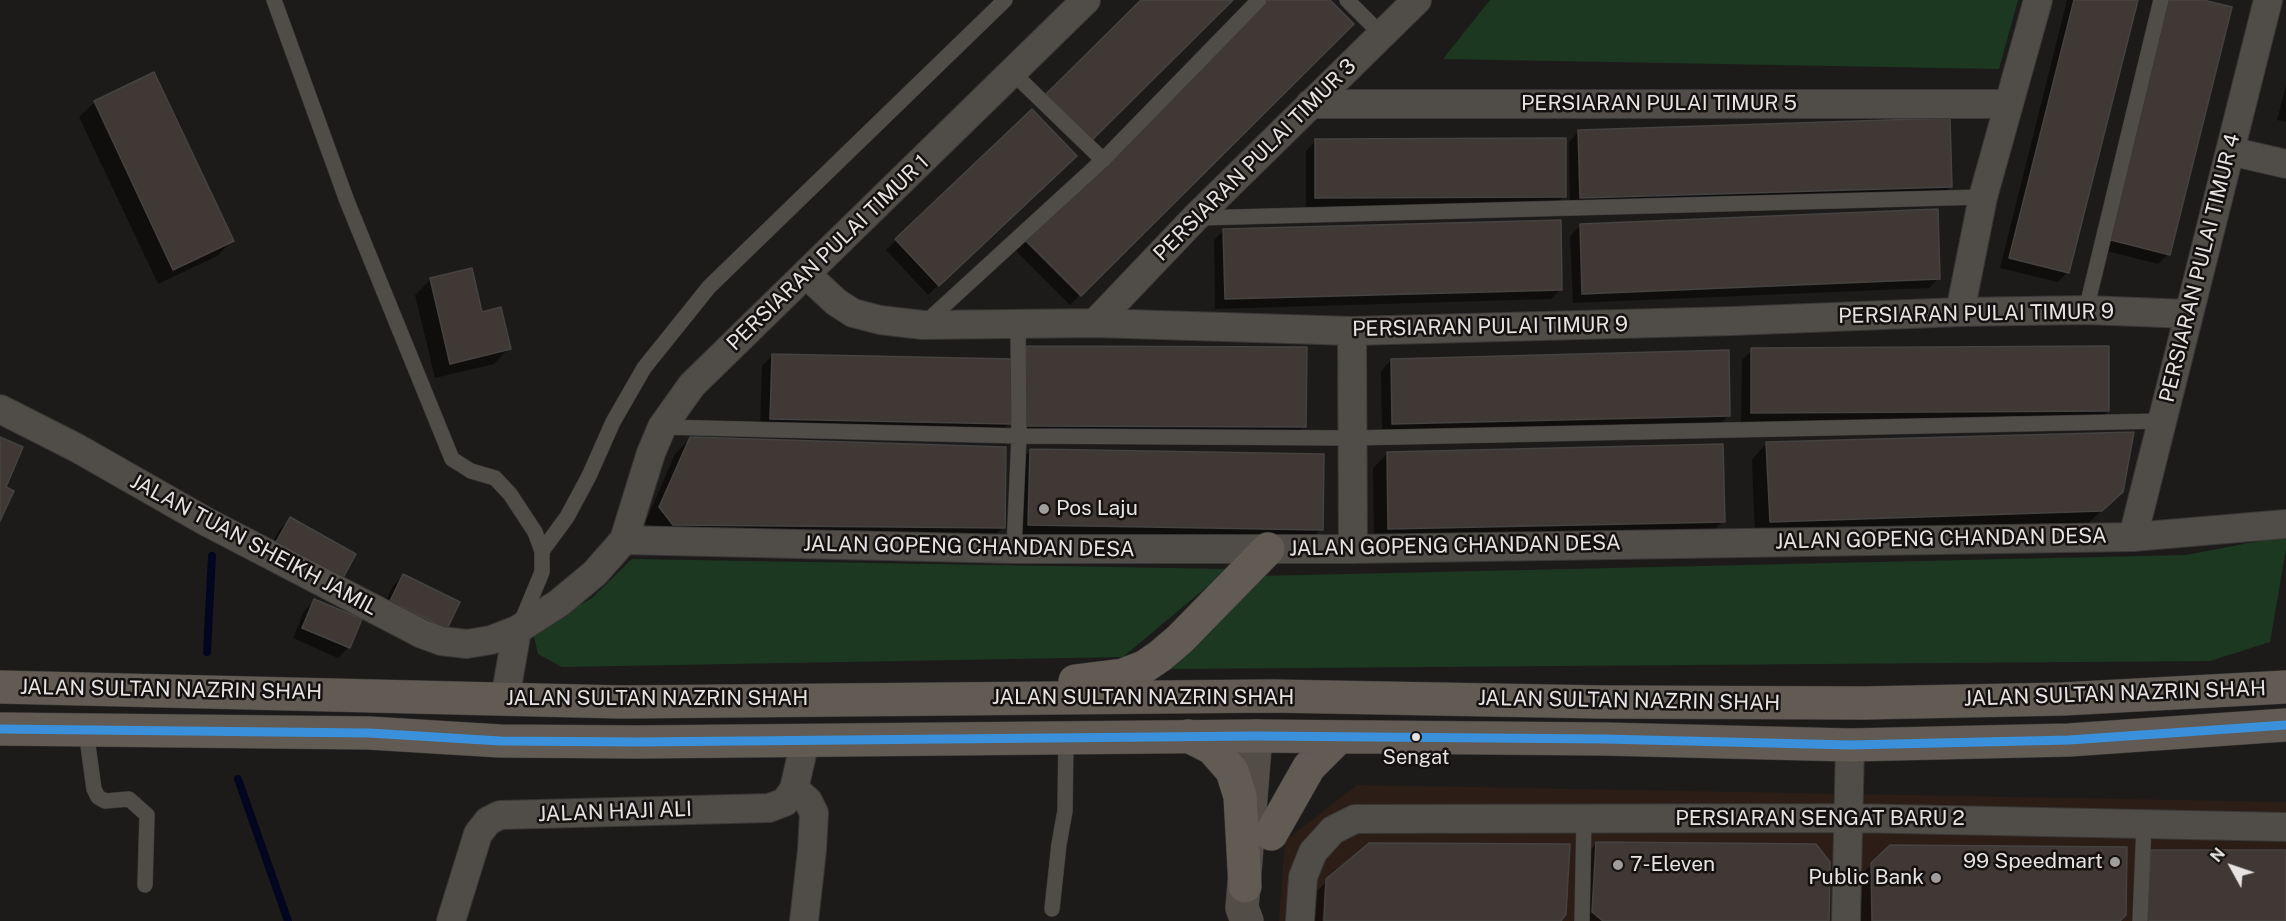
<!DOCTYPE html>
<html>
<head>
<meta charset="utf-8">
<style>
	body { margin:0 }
	#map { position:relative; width:2286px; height:921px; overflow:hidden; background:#1d1b1a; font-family:"Public Sans",sans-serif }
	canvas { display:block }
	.north { position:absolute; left:2202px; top:837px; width:60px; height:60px; -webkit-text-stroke:4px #151110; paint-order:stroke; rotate:310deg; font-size:16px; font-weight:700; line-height:24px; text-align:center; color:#e6e3e2 }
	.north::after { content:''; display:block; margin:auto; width:21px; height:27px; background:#e6e3e2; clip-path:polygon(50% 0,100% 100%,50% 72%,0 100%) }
</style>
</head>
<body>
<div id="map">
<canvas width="2286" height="921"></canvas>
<div class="north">N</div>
</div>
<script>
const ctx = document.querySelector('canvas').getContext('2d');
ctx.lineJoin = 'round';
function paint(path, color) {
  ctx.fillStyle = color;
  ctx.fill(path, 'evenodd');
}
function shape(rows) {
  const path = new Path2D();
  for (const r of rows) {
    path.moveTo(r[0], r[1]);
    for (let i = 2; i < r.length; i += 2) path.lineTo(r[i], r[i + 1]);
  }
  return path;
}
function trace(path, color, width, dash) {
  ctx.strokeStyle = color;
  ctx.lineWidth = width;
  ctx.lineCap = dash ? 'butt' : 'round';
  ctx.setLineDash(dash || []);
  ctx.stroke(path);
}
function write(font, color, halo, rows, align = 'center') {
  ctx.font = font + ' "Public Sans",sans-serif';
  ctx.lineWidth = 5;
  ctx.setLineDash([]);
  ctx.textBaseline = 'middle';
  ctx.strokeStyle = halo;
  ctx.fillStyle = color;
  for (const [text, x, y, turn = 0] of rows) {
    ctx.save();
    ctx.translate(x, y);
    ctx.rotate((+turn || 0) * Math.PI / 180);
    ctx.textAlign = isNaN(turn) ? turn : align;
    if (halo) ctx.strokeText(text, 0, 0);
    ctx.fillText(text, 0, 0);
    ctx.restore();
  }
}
const commercial = shape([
	[1357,785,2286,802,2286,921,1279,921,1285,841]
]);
const green = shape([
	[1490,0,2018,0,1999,69,1443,59],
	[2286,536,2286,549,2270,642,2210,661,1168,669,1260,576,2186,555],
	[632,559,1228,569,1123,657,562,667,538,654,533,632,592,598]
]);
const shadow = shape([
	[1269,0,1328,0,1352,24,1070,305,1016,251],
	[2067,0,2136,0,2068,272,2058,282,2000,268],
	[2197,0,2168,254,2158,264,2098,249],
	[2286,86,2286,122,2277,120],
	[95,102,232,241,217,256,158,284,79,117],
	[1032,111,1065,166,928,295,886,250],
	[1579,131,1951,186,1941,197,1570,208,1569,142],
	[1316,140,1564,196,1554,206,1306,207,1306,151],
	[1581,225,1939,278,1929,288,1573,303,1570,236],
	[1224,230,1561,289,1551,299,1215,309,1214,240],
	[471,270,481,313,509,348,494,364,435,378,415,295,430,280],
	[1027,347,1304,427,1294,437,1016,436,1017,358],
	[1752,350,2108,411,2098,421,1741,423,1742,360],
	[772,356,1009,424,999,434,760,429,762,366],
	[1391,360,1729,415,1719,425,1382,434,1381,371],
	[690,439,1003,527,988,543,657,540,645,523,675,454],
	[1767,443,2122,492,2085,526,1755,537,1752,459],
	[1031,450,1321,529,1306,544,1014,539,1016,466],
	[1388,453,1723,521,1708,536,1374,544,1373,468],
	[290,519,354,554,267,552,280,529],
	[403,576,446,629,381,612,393,586],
	[314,601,360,620,348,648,338,658,293,638,304,611],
	[1596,844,1827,921,1578,921,1581,859],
	[1872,864,2118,921,1857,921,1856,880],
	[1325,883,1322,921,1310,921,1312,896]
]);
const stream = shape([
	[207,652,212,556],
	[238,779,288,921]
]);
const building = shape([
	[1141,0,1233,0,1091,141,1046,94,1141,0],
	[1267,0,1330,0,1354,24,1081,296,1025,240,1267,0],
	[2074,0,2138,0,2069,273,2009,258,2074,0],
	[2167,0,2203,0,2232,7,2170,255,2107,239,2167,0],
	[154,72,234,241,173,270,94,101,154,72],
	[1032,109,1077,156,939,286,895,239,1032,109],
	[1950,118,1952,187,1580,198,1578,130,1950,118],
	[1566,138,1566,197,1315,198,1315,139,1566,138],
	[1938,209,1940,279,1582,294,1580,224,1938,209],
	[1561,220,1562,290,1225,299,1223,229,1561,220],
	[472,268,482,312,501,307,511,349,450,364,430,278,472,268],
	[1026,346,1307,347,1306,427,1025,426,1026,346],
	[2109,346,2109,411,1751,413,1751,348,2109,346],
	[1729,350,1730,416,1392,424,1391,359,1729,350],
	[772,354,1013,359,1011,424,770,419,772,354],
	[2134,432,2123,492,2102,511,1770,522,1766,442,2134,432],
	[0,437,23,447,6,487,14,491,0,521,0,437],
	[690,437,1006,447,1005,528,673,525,659,507,690,437],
	[1723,444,1725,522,1388,529,1387,452,1723,444],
	[1030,449,1324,454,1323,530,1028,525,1030,449],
	[290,517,356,554,343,578,276,542,290,517],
	[403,574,460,602,447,629,390,601,403,574],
	[314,599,362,619,350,648,302,628,314,599],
	[1596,842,1816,844,1830,862,1829,921,1603,921,1592,912,1596,842],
	[1369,843,1570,844,1566,914,1561,921,1324,921,1326,879,1369,843],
	[1890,845,2127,847,2126,915,2120,921,1872,921,1871,863,1890,845],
	[2151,850,2286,850,2286,921,2150,921,2147,919,2151,850]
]);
const lane = shape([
	[274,0,347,201,452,459,471,471,495,478,510,494,535,532,542,551,542,572,520,625],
	[1347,0,1382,35],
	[1013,73,1103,160],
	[1198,218,1983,197],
	[2086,310,2161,0],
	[925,323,1103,160,1259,0],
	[662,427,1019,436,1351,438,2162,421],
	[1014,549,1019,436,1018,325],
	[542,551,567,517,589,476,613,422,644,368,709,287,1005,0],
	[86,731,94,789,98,797,105,801,129,799,147,815,145,885],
	[1052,909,1059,844,1065,811,1066,737],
	[1582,921,1584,818],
	[2140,921,2144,824]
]);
const street = shape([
	[1310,104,2008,104],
	[2230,151,2286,164],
	[806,274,836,302,853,313,880,320,923,325,1095,323,1352,331,1733,321,1960,312,2086,310,2189,314],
	[1960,312,1983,197,2038,0],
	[1095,323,1195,218,1417,0],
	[1352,331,1353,549],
	[0,409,77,448,205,521,422,634,441,641,467,644,491,640,517,630,559,603,595,573,624,540,651,453,662,427,692,385,1086,0],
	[2133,537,2268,0],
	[624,540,1014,549,1353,549,2133,537,2286,524],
	[505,699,517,630],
	[794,789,808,801,814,813,812,850,804,921],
	[451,921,478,834,488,821,500,815,769,808,785,802,794,789,805,741],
	[1300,921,1303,877,1313,852,1333,830,1355,819,1849,818,2286,827],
	[1846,921,1850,745]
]);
const secondary = shape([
	[1247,921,1242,908,1256,736]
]);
const highway = shape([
	[1075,681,1123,675,1144,667,1160,656,1180,639,1268,549],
	[0,687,621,702,1272,696,1602,702,1864,703,2063,699,2286,687],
	[0,729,369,733,500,741,638,742,1256,736,1604,739,1850,745,2069,740,2286,725],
	[1188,736,1212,748,1232,771,1240,796,1245,886],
	[1271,834,1309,767,1338,738]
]);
const bus1 = shape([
	[0,729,369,733,500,741,638,742,1256,736,1604,739,1850,745,2069,740,2286,725]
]);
const markers = [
	[1044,509,6,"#a09d9c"],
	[1416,737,5,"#e6e3e2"],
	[2115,862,6,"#a09d9c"],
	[1618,865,6,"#a09d9c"],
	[1936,878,6,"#a09d9c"]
];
const busNames = [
	["Sengat",1416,758]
];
const streetNames = [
	["PERSIARAN PULAI TIMUR 5",1659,104],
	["PERSIARAN PULAI TIMUR 3",1255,160,-45],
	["PERSIARAN PULAI TIMUR 1",828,253,-44],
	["PERSIARAN PULAI TIMUR 4",2200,268,-76],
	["PERSIARAN PULAI TIMUR 9",1976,314,-1],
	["PERSIARAN PULAI TIMUR 9",1490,327,-1],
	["JALAN GOPENG CHANDAN DESA",1941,539,-1],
	["JALAN TUAN SHEIKH JAMIL",254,545,28],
	["JALAN GOPENG CHANDAN DESA",1455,546,-1],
	["JALAN GOPENG CHANDAN DESA",969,547,1],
	["JALAN SULTAN NAZRIN SHAH",171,690,1],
	["JALAN SULTAN NAZRIN SHAH",2115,694,-2],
	["JALAN SULTAN NAZRIN SHAH",1143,698],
	["JALAN SULTAN NAZRIN SHAH",657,699],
	["JALAN SULTAN NAZRIN SHAH",1629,701,1],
	["JALAN HAJI ALI",615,812,-2],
	["PERSIARAN SENGAT BARU 2",1820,819]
];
const poiNames = [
	["Pos Laju",1056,509],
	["99 Speedmart",2103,862,"right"],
	["7-Eleven",1630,865],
	["Public Bank",1924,878,"right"]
];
paint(commercial, '#2c1e17');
paint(green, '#1c3821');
paint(shadow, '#0007');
trace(stream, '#040620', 8);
paint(building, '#403834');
trace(building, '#454342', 1.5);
trace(lane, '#383737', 16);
trace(street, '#383737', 30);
trace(secondary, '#383737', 34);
trace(highway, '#383737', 34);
trace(lane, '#504c47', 15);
trace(street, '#504c47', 28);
trace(secondary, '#534d48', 33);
trace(highway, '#615b53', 33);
trace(bus1, '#3a90db', 9);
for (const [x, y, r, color] of markers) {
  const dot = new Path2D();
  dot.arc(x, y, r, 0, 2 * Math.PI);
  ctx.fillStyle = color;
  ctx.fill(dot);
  trace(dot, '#151110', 2);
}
write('20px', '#e6e3e2', '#151110', busNames);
write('21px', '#e6e3e2', '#151110', streetNames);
write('21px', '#e6e3e2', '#151110', poiNames, 'left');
</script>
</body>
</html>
